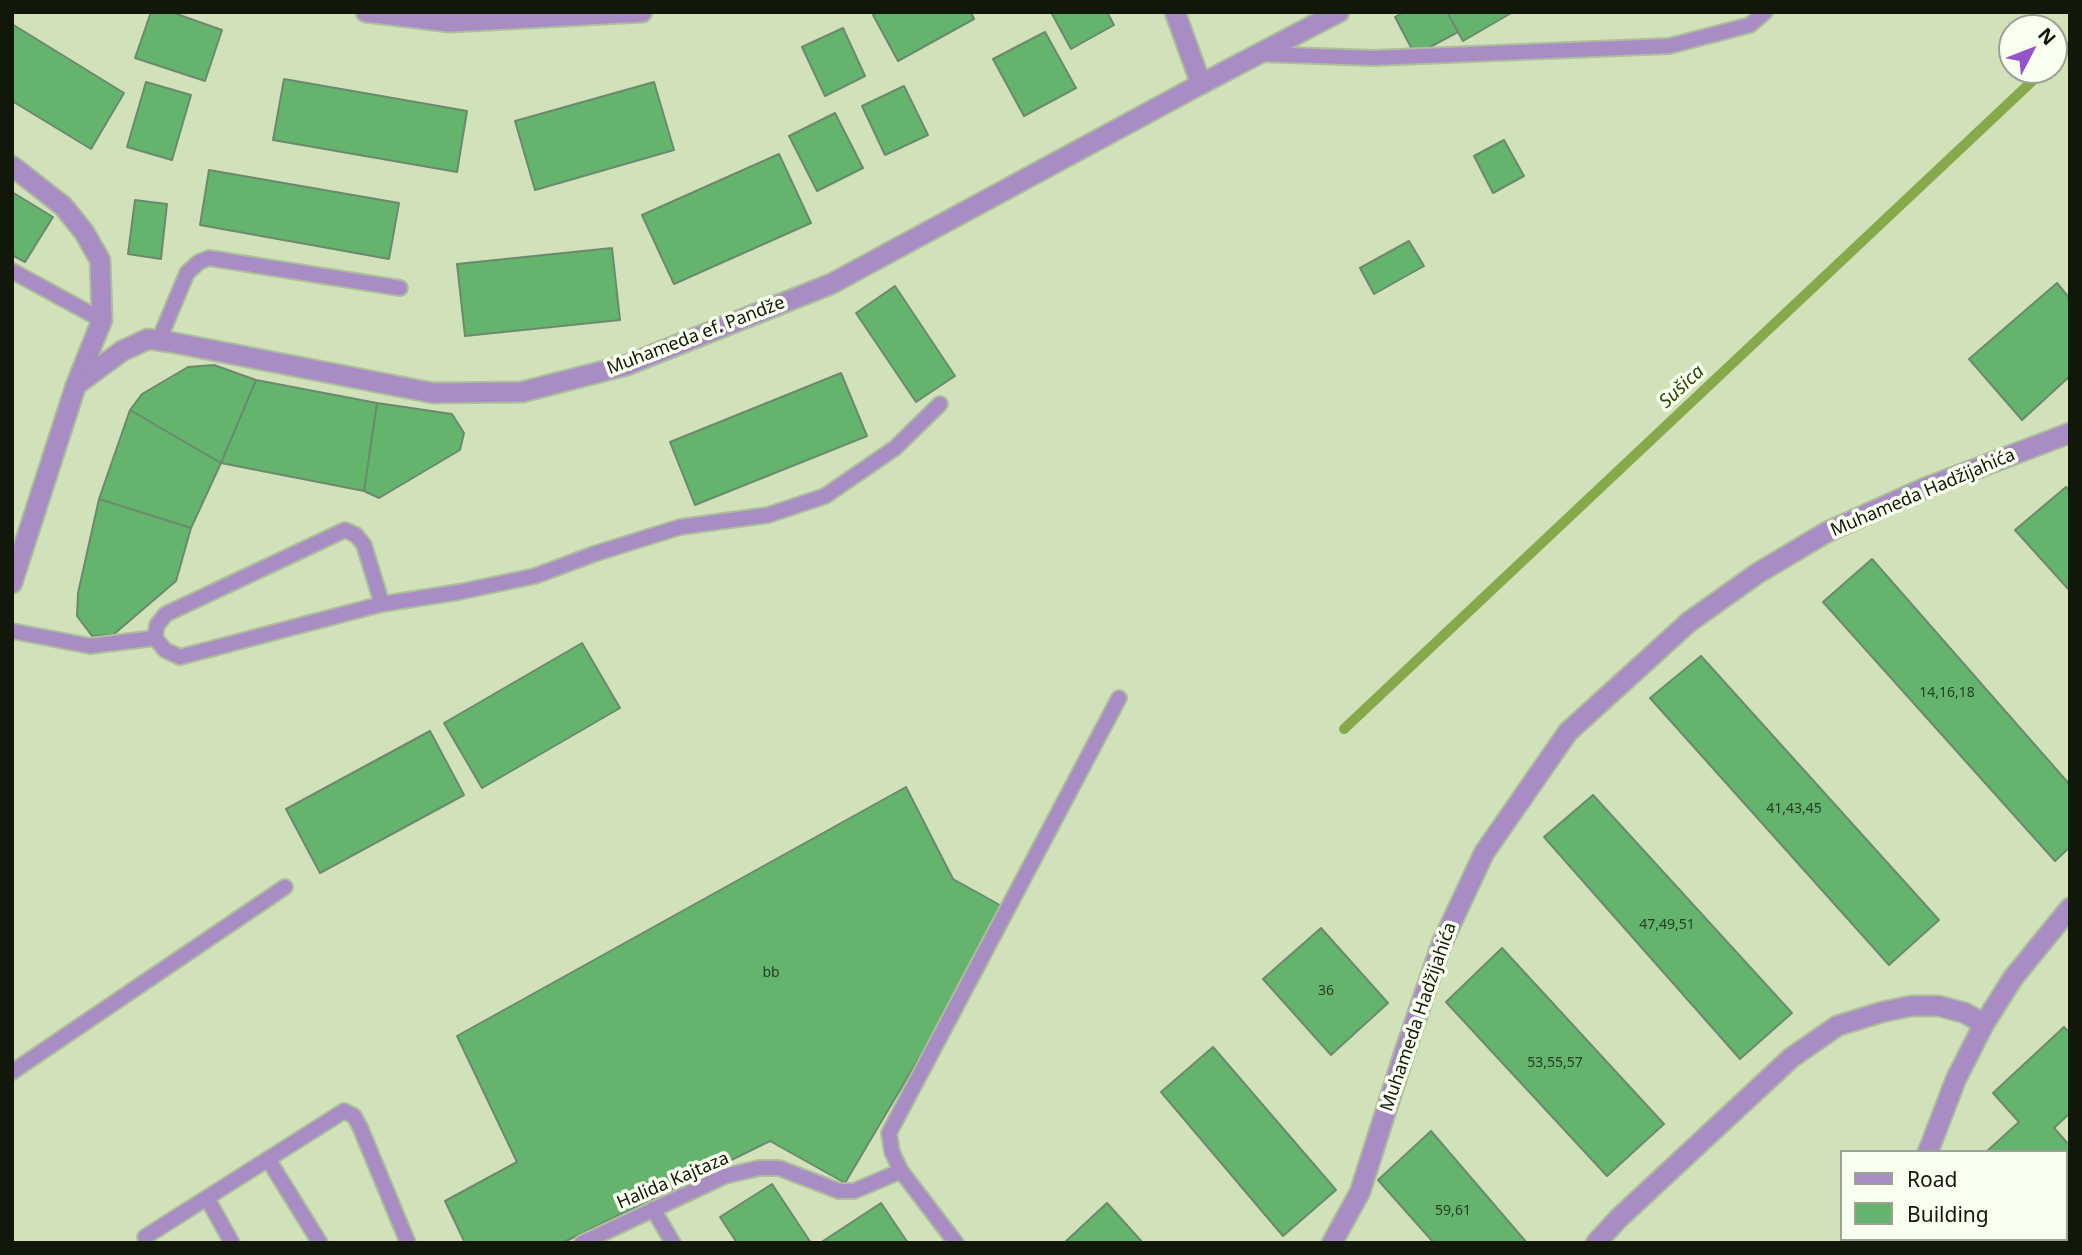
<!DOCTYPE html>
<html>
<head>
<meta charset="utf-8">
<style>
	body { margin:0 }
	#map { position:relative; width:2082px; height:1255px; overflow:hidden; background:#d1e2bb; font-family:"Noto Sans",sans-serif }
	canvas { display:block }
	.frame { position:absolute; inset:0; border:14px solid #111709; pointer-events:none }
	.legend { position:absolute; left:1840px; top:1150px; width:228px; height:91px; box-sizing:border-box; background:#f8ffef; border:2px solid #9ca293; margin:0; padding:9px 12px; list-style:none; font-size:21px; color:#111709 }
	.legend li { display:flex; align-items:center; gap:14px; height:35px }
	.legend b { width:35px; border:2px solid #9ca293 }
	.north { position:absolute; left:1998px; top:14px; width:70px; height:70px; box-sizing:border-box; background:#f8ffef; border:2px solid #9ca293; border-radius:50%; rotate:48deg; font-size:19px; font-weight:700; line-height:28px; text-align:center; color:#111709 }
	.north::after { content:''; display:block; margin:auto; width:24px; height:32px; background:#9454ca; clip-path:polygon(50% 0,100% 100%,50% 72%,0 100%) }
</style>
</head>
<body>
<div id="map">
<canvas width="2082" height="1255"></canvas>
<div class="frame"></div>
<ul class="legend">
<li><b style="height:9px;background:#a88dc4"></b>Road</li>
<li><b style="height:19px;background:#64b46d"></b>Building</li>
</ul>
<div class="north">N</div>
</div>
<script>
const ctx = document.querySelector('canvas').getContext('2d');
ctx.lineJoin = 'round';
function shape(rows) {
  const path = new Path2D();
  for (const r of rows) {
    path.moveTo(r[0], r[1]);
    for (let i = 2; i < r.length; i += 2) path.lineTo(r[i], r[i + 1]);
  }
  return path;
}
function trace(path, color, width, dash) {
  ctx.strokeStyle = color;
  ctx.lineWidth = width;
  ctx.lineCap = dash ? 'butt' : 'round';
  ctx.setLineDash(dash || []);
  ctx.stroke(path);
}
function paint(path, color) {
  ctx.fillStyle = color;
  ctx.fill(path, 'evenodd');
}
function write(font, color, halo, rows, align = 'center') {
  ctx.font = font + ' "Noto Sans",sans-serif';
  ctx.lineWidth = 7;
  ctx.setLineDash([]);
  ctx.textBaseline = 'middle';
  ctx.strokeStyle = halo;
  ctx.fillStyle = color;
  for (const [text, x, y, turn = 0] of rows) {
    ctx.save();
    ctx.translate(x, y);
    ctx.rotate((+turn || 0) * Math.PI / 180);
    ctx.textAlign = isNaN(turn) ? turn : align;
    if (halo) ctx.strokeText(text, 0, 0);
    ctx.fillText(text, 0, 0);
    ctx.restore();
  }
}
const stream = shape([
	[2054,61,2070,46],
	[1344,729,2044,70]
]);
const building = shape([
	[151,12,171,12,222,30,205,81,135,58,151,12],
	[878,12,971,12,974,19,898,61,873,15,878,12],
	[1051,12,1107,12,1114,25,1071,49,1051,12],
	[1404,12,1447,12,1458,32,1415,55,1395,17,1404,12],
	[1447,12,1513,12,1463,41,1447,12],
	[12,24,124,93,91,149,12,101,12,24],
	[843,28,865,76,825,96,802,47,843,28],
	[1045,32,1076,88,1024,116,993,59,1045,32],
	[284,79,467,111,457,172,273,140,284,79],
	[146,82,191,95,172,160,127,147,146,82],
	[654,82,674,150,535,190,515,121,654,82],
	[904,86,928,135,885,155,862,106,904,86],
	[835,113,863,168,817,191,789,136,835,113],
	[1504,140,1524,176,1493,193,1474,156,1504,140],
	[779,154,811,223,674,284,642,215,779,154],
	[209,170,399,203,389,259,200,225,209,170],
	[12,192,53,217,25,262,12,255,12,192],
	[135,200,167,204,161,259,128,254,135,200],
	[1409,241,1424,266,1374,294,1360,268,1409,241],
	[612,248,620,320,465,336,457,264,612,248],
	[2057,283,2070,299,2070,376,2022,420,1969,359,2057,283],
	[895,286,955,376,916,402,856,313,895,286],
	[214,365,256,380,221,463,130,410,142,394,188,367,214,365],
	[841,373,867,436,695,505,670,442,841,373],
	[256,380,377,403,364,491,221,463,256,380],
	[377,403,452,414,464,433,460,450,379,498,364,491,377,403],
	[130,410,221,463,191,528,99,499,130,410],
	[2066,487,2070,491,2070,591,2015,530,2066,487],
	[99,499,191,528,176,581,113,635,92,636,77,616,78,593,99,499],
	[1872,559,2070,785,2070,847,2055,861,1823,602,1872,559],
	[582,643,620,708,482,788,444,723,582,643],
	[1701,656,1939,920,1889,965,1650,698,1701,656],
	[430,731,464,795,320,873,286,809,430,731],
	[906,787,953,879,1007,909,845,1183,770,1141,562,1243,465,1243,445,1201,517,1162,457,1036,906,787],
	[1593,795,1792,1013,1740,1059,1544,837,1593,795],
	[1321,928,1388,1003,1331,1055,1263,979,1321,928],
	[1502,948,1664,1124,1607,1176,1446,1002,1502,948],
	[2064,1027,2070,1033,2070,1113,2054,1128,2070,1146,2070,1179,2066,1183,2066,1152,1986,1152,2019,1122,1993,1093,2064,1027],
	[1213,1047,1336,1190,1283,1236,1161,1092,1213,1047],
	[1431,1131,1527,1243,1434,1243,1378,1180,1431,1131],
	[772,1184,811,1243,737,1243,720,1217,772,1184],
	[881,1203,908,1243,820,1243,881,1203],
	[1107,1203,1143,1243,1064,1243,1107,1203],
	[1973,1239,2047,1239,2049,1243,1969,1243,1973,1239]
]);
const service = shape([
	[1260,54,1373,58,1669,46,1750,25,1765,12],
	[12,271,102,320],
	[159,340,187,273,199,262,209,258,400,288],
	[12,631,90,646,155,638,165,650,180,657,382,604,459,592,535,576,594,554,680,527,768,515,825,496,895,448,940,404],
	[155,638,157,625,166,614,345,530,356,535,364,545,382,604],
	[12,1072,285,887],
	[268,1159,320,1243],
	[207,1198,232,1243],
	[653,1209,673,1243],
	[145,1237,344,1111,354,1116,360,1127,408,1243],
	[582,1243,725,1176,759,1168,779,1168,839,1191,854,1191,901,1171],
	[956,1243,901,1171,892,1152,889,1133,1119,698]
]);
const minor = shape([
	[366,12,450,22,642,12],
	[1175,12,1201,84],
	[12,166,63,206,84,232,100,260,102,320,76,385],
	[1928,1152,1956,1079,1984,1024,2013,978,2070,908],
	[1332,1243,1360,1192,1404,1054,1442,943,1484,853,1568,732,1689,622,1758,573,1827,532,1925,488,2070,433],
	[1596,1243,1619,1218,1791,1058,1837,1026,1882,1012,1911,1006,1939,1006,1965,1013,1984,1024],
	[1863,1243,1866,1239],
	[1894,1243,1895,1239]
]);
const tertiary = shape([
	[12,583,76,385,122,351,148,339,170,342,433,393,522,392,627,365,831,284,1201,84,1339,12]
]);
const numberNames = [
	["14,16,18",1947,693],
	["41,43,45",1794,809],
	["47,49,51",1667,925],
	["bb",771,973],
	["36",1326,991],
	["53,55,57",1555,1063],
	["59,61",1453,1211]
];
const streetNames = [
	["Muhameda ef. Pandže",696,336,-21],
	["Muhameda Hadžijahića",1923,493,-23],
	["Muhameda Hadžijahića",1419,1017,-71],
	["Halida Kajtaza",673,1181,-23]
];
const waterNames = [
	["Sušica",1682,387,-43]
];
trace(stream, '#86aa4b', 10);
paint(building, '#64b46d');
trace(building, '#6b8a6d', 2);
trace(service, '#aebd9b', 18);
trace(minor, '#aebd9b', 23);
trace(tertiary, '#aebd9b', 23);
trace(service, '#a88dc4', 14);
trace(minor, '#a88dc4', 19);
trace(tertiary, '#a88dc4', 19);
write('14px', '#263e22', null, numberNames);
write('18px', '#111709', '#f8ffef', streetNames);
write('italic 19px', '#304600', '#f8ffef', waterNames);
</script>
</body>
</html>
